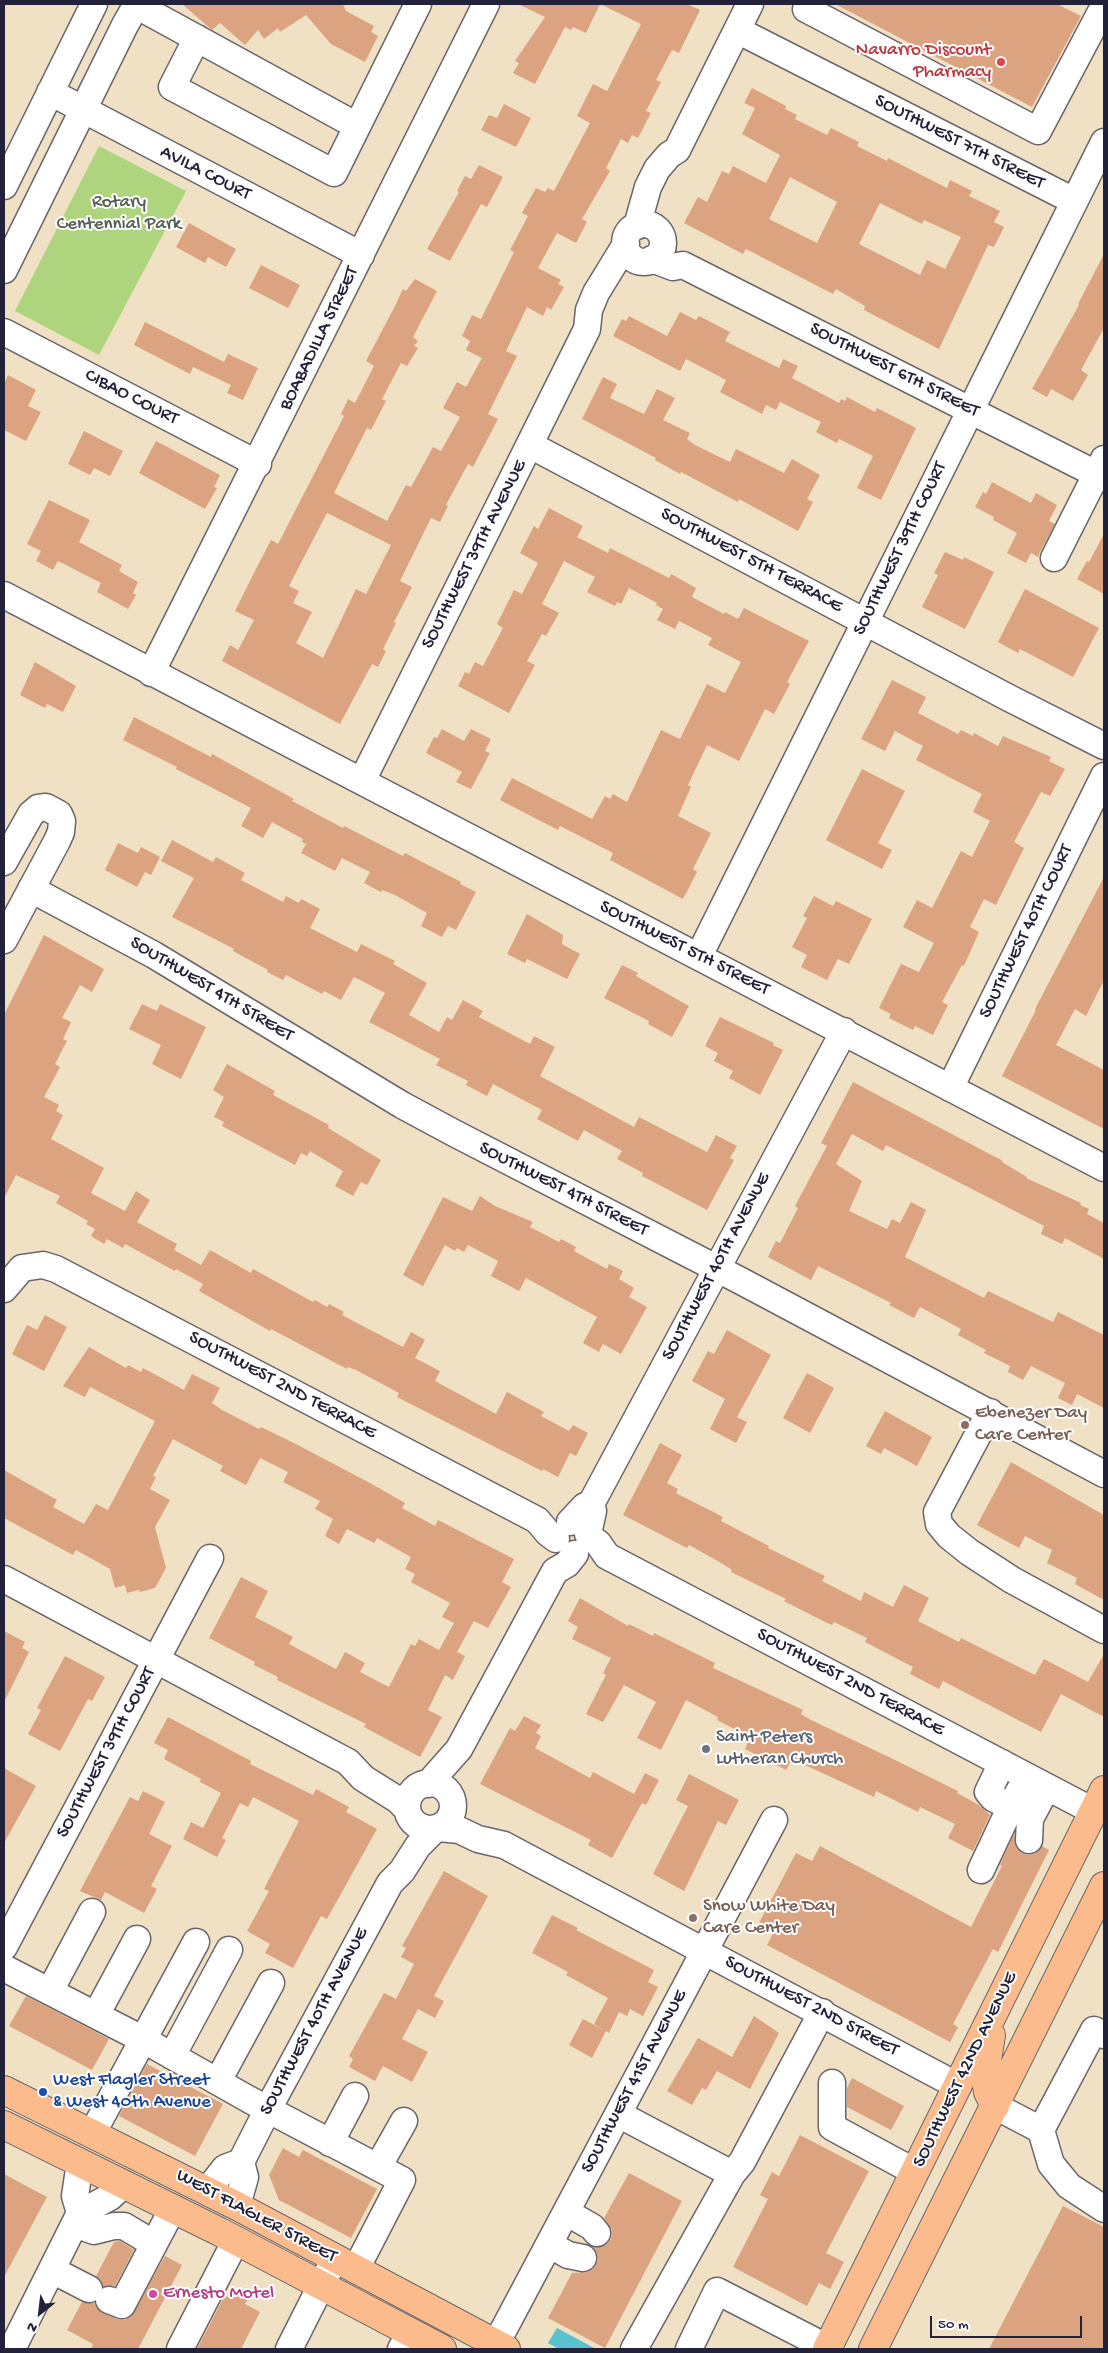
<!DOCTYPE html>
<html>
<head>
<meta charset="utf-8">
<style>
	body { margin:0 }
	#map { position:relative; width:1108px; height:2353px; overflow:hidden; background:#f1e1c4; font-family:"Gochi Hand",sans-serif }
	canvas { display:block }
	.frame { position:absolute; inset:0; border:5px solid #22223b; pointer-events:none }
	.north { position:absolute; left:15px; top:2288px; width:50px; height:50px; -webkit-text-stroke:4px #fff; paint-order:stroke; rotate:209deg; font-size:14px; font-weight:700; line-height:20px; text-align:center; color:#22223b }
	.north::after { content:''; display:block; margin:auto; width:18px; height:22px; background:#22223b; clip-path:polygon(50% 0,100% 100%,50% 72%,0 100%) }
	.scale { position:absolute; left:930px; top:2316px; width:152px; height:22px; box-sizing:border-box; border:2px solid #22223b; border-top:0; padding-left:6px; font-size:15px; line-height:18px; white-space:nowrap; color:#22223b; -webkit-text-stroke:4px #fff; paint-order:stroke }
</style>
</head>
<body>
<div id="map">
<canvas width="1108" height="2353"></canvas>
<div class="frame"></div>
<div class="north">N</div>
<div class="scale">50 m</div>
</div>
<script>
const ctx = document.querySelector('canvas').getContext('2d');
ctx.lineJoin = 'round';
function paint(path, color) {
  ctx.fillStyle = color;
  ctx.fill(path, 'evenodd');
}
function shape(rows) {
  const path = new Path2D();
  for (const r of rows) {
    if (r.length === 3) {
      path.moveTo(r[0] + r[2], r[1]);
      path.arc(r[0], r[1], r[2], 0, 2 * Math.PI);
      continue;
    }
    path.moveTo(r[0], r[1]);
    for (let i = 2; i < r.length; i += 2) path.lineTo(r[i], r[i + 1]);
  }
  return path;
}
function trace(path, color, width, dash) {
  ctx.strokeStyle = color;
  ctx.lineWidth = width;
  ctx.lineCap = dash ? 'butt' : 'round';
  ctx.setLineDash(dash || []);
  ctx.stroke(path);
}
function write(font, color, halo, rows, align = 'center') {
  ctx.font = font + ' "Gochi Hand",sans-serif';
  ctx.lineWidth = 4;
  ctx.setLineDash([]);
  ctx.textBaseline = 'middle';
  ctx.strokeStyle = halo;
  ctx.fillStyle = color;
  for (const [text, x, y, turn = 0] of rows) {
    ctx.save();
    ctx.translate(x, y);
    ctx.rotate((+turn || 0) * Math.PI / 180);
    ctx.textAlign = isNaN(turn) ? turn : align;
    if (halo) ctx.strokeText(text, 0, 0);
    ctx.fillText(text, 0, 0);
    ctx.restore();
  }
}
const green = shape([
	[99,146,186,191,99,355,15,311]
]);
const water = shape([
	[557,2328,596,2349,559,2349,548,2343]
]);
const building = shape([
	[182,4,343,4,346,11,374,26,371,32,378,36,365,62,331,44,306,15,280,32,278,28,264,39,258,30,245,45,220,23,212,30],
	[518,4,687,4,700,10,679,53,672,50,656,80,661,82,646,111,651,113,638,138,632,135,628,143,621,139,606,168,610,171,582,219,587,222,576,243,557,233,538,268,561,280,558,284,564,287,551,310,547,307,543,316,527,307,506,351,517,356,488,414,498,419,473,467,468,464,446,505,448,506,440,522,431,518,400,581,412,587,394,622,396,623,383,649,386,651,378,667,372,664,340,724,222,661,230,645,238,650,254,620,235,611,257,567,271,540,278,544,344,416,341,414,348,399,355,403,374,366,366,361,395,306,403,289,406,291,415,279,437,291,413,337,418,341,414,346,418,348,407,366,401,363,382,399,386,401,371,430,367,428,334,493,387,521,406,485,411,487,433,447,441,451,460,417,443,408,457,382,466,387,482,358,466,350,470,341,462,336,472,315,481,319,514,252,510,250,528,216,522,213,536,188,545,192,548,188,554,191,590,123,577,116,593,84,607,91,641,24,600,4,586,33,573,27,571,30,565,27,535,84,513,73,519,63,515,61,545,17],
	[327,513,391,545,366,594,356,589,323,658,296,643,312,612,293,603,299,591,289,586],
	[835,4,1057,4,1081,16,1032,107],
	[752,88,786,106,785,109,797,115,795,119,827,135,831,128,859,142,857,146,887,161,888,158,947,188,950,180,972,191,969,196,1000,211,994,222,1004,227,994,247,988,245,939,349,864,310,865,306,836,289,833,294,746,249,743,254,684,223,698,197,707,202,722,171,729,174,733,166,766,183,780,155,742,134,755,108,744,103],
	[790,177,837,202,817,243,769,219],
	[880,203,922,224,924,220,961,237,945,269,927,260,920,275,859,244],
	[504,104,531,118,516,147,481,130,489,115,497,118],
	[479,165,503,177,487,207,481,204,450,261,427,249,459,192,457,191,465,176,471,179],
	[189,223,236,249,226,267,208,257,205,263,176,247],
	[1104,254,1104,328,1081,370,1088,375,1073,401,1051,389,1047,397,1032,389,1079,305,1078,304],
	[261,265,300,285,288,308,249,288],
	[680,312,696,320,699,316,730,332,725,341,779,368,783,359,798,366,792,378,839,403,841,399,845,401,847,397,875,412,877,408,916,428,881,500,857,488,873,456,839,439,837,443,816,432,821,422,780,402,776,410,766,405,762,414,720,392,726,380,686,359,680,371,613,336,622,319,626,321,629,316,667,336],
	[145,322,224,362,228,354,258,368,243,400,227,393,231,385,193,367,190,374,134,345],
	[8,375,36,390,28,406,41,412,26,441,4,430,4,384],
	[603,377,617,384,610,398,644,414,657,389,675,398,663,420,690,433,687,439,695,445,730,462,736,449,784,473,792,459,820,475,807,499,813,502,798,531,739,499,738,502,681,472,680,474,655,460,656,458,582,419],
	[84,431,123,451,110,476,94,468,90,475,68,464],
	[156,441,220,475,214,487,217,488,205,509,139,473],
	[992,482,1031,503,1036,493,1057,505,1049,521,1055,524,1040,552,1038,557,1031,553,1026,563,1007,553,1017,533,993,520,994,517,975,507,983,492,986,494],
	[49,500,90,520,79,542,122,565,119,571,138,582,133,593,136,595,128,609,97,592,101,583,58,561,53,570,36,561,41,551,27,544],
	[549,508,583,526,577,537,608,553,610,548,669,578,671,574,696,588,692,597,724,614,725,612,738,619,744,608,809,641,787,682,790,684,774,714,765,709,739,761,707,745,688,785,691,787,678,816,711,833,693,869,697,872,683,899,610,860,613,853,560,826,558,830,500,800,512,778,592,819,605,796,610,799,613,794,627,802,661,730,680,739,707,684,725,693,741,662,708,645,712,638,679,621,675,629,657,620,663,609,656,605,657,603,629,588,621,604,617,602,615,606,587,592,595,577,564,561,542,604,559,613,546,636,542,634,527,661,535,665,509,713,458,686,465,672,469,674,475,662,483,666,503,628,497,624,514,590,522,594,538,563,520,553,534,526,538,529],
	[1104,534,1104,594,1077,579,1087,561,1089,562],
	[945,552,963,560,964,557,994,572,965,629,922,607,938,575,934,573],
	[1025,589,1099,628,1073,677,1020,649,1018,653,998,642],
	[35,662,76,686,63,712,47,704,45,708,20,695],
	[892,680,926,697,918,713,958,734,961,730,973,736,974,733,998,746,1003,736,1051,757,1049,761,1065,769,1050,796,1041,792,1014,842,1024,848,996,905,984,899,970,927,979,932,964,966,962,965,942,1002,948,1005,933,1035,915,1026,913,1030,889,1018,891,1014,879,1008,901,964,919,972,934,943,903,927,917,900,932,908,961,851,972,857,990,821,973,812,982,794,916,760,923,746,895,731,885,751,861,739],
	[134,717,211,757,212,754,294,799,292,801,343,828,344,826,403,856,405,853,461,882,460,884,476,892,456,930,448,926,442,937,421,926,427,913,395,895,382,890,381,892,364,883,370,872,342,858,335,871,301,853,306,844,302,842,303,839,272,822,263,838,241,826,251,808,176,769,177,767,123,740],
	[442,729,464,741,471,729,491,739,485,751,490,753,471,789,456,782,462,772,426,753,434,737,437,738],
	[862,769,905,791,878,843,892,850,882,869,826,840],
	[172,840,213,862,216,857,245,873,241,880,283,902,286,896,299,903,301,899,320,909,310,928,357,952,361,944,395,961,393,964,427,983,409,1015,439,1032,447,1017,452,1020,463,1000,483,1011,479,1017,530,1044,534,1036,555,1047,540,1076,634,1127,639,1117,707,1152,716,1135,737,1146,730,1158,734,1160,707,1210,642,1176,643,1173,617,1159,622,1151,584,1130,578,1141,537,1119,542,1110,493,1084,487,1096,466,1085,468,1081,436,1065,440,1059,369,1022,385,993,354,977,341,1000,324,991,322,994,286,975,283,980,267,972,268,970,233,951,234,949,172,917,194,878,161,861],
	[118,843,138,853,141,847,160,857,151,875,145,872,137,887,105,870],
	[1104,877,1104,980,1086,1016,1075,1009,1056,1045,1104,1070,1104,1129,1002,1076,1036,1010,1035,1009],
	[814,896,833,906,836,901,872,919,849,964,838,959,827,980,801,967,807,955,792,947,807,918,803,916],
	[527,914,563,935,562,944,580,954,567,979,527,959,525,963,507,954],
	[44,935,104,969,92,992,80,985,62,1018,71,1022,63,1039,67,1041,55,1064,60,1067,44,1097,59,1105,56,1111,63,1115,51,1139,104,1168,91,1193,125,1211,136,1191,150,1200,137,1222,177,1244,174,1250,201,1265,210,1250,251,1273,253,1269,313,1302,315,1300,327,1307,329,1304,344,1312,342,1315,403,1347,411,1332,425,1340,415,1358,440,1371,435,1381,496,1414,507,1392,544,1412,541,1416,569,1431,573,1425,588,1433,576,1456,570,1453,558,1477,543,1469,542,1471,397,1397,399,1393,356,1370,348,1367,347,1369,271,1329,270,1331,199,1291,203,1284,176,1269,175,1271,125,1244,123,1248,107,1239,104,1244,91,1236,95,1229,86,1224,88,1221,56,1203,60,1196,16,1175,4,1198,4,1015],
	[622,965,638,973,636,976,689,1006,672,1037,648,1024,649,1021,604,998],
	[142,1004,157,1011,160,1004,206,1027,181,1079,152,1064,161,1045,129,1029],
	[720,1017,774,1043,773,1045,783,1050,760,1095,729,1078,733,1071,714,1061,718,1053,705,1046],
	[227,1064,275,1091,273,1095,329,1125,328,1128,381,1160,367,1185,361,1182,353,1196,335,1186,343,1171,310,1151,307,1156,301,1153,295,1165,222,1126,224,1122,214,1117,224,1097,213,1090],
	[853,1082,1003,1161,1002,1162,1027,1177,1026,1178,1081,1203,1080,1205,1089,1209,1087,1214,1104,1223,1104,1259,1065,1238,1062,1244,1041,1234,1044,1226,886,1145,883,1151,852,1134,836,1164,862,1181,849,1211,887,1229,892,1219,900,1223,911,1202,926,1210,905,1257,984,1298,988,1291,1053,1322,1058,1312,1104,1335,1104,1408,1077,1394,1072,1405,1058,1398,1065,1383,1031,1366,1023,1380,1008,1372,1010,1366,984,1353,986,1350,958,1335,961,1329,920,1307,914,1318,889,1305,891,1303,818,1266,811,1280,768,1257,776,1241,780,1243,798,1208,795,1206,827,1146,821,1143],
	[480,1196,495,1206,533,1222,530,1227,559,1242,561,1239,576,1247,574,1251,607,1269,609,1264,623,1271,619,1279,634,1288,629,1297,647,1307,621,1354,603,1344,599,1352,583,1343,597,1317,526,1278,519,1291,491,1276,498,1261,468,1245,464,1252,457,1248,455,1251,445,1245,423,1286,403,1275,443,1197,472,1211],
	[45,1315,67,1327,44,1371,12,1354,27,1325,37,1330],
	[727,1330,771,1355,737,1417,747,1422,736,1443,710,1429,725,1399,692,1381,708,1351,714,1354],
	[89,1347,126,1368,128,1365,141,1372,143,1368,184,1390,192,1374,220,1388,212,1403,222,1410,259,1429,261,1427,296,1444,370,1483,405,1503,402,1508,435,1526,438,1520,514,1559,502,1582,511,1587,488,1628,474,1621,457,1652,465,1656,453,1680,445,1675,428,1710,442,1717,420,1757,364,1727,366,1724,277,1680,278,1677,254,1665,255,1662,209,1638,241,1577,268,1591,255,1617,293,1637,289,1644,336,1669,345,1652,365,1663,360,1672,389,1687,411,1644,415,1646,419,1639,439,1650,454,1623,442,1617,450,1603,411,1582,415,1574,405,1569,411,1557,377,1538,374,1543,347,1529,339,1544,325,1536,333,1519,315,1509,320,1501,283,1482,288,1472,260,1458,246,1485,220,1471,223,1466,173,1439,153,1476,156,1477,150,1489,170,1500,155,1527,166,1568,155,1588,140,1592,139,1590,127,1593,125,1585,115,1588,110,1569,76,1550,73,1555,4,1518,4,1470,57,1500,53,1507,84,1524,96,1504,108,1510,155,1421,90,1387,85,1397,63,1386],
	[807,1373,834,1388,810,1433,783,1418],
	[885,1411,932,1437,917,1466,884,1448,881,1454,866,1446],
	[660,1443,682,1455,667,1483,678,1489,676,1493,723,1517,721,1521,769,1546,768,1548,825,1576,822,1581,861,1601,864,1592,893,1607,904,1585,929,1598,918,1621,959,1642,961,1638,1035,1675,1044,1659,1088,1682,1104,1654,1104,1717,1061,1694,1041,1732,943,1681,939,1689,910,1674,913,1667,865,1642,867,1638,834,1622,832,1625,823,1621,784,1601,786,1599,731,1572,732,1570,723,1564,689,1545,687,1548,623,1515],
	[1011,1462,1104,1515,1104,1600,1075,1584,1077,1578,1047,1563,1052,1550,1025,1536,1019,1548,977,1525],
	[580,1598,628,1626,629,1624,653,1636,654,1633,715,1663,713,1668,803,1710,801,1714,811,1720,893,1759,958,1791,957,1793,979,1805,990,1815,973,1851,948,1838,955,1824,920,1807,918,1812,876,1791,874,1797,792,1759,786,1770,745,1749,750,1737,717,1720,718,1717,686,1700,661,1750,637,1738,656,1702,624,1685,603,1722,586,1714,606,1675,603,1673,611,1658,572,1639,578,1627,568,1621],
	[4,1631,25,1642,22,1648,29,1652,4,1702],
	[65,1656,105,1677,92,1701,88,1699,60,1751,28,1734,41,1710,37,1708],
	[524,1716,541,1725,536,1733,541,1736,535,1748,590,1778,593,1772,634,1794,645,1773,659,1780,646,1805,642,1803,612,1858,588,1845,591,1840,480,1784,510,1728,515,1731],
	[168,1717,251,1761,250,1764,313,1795,316,1789,349,1807,346,1812,377,1829,327,1919,321,1916,293,1968,265,1953,270,1944,247,1931,269,1891,264,1889,299,1821,253,1797,248,1807,240,1803,222,1838,226,1840,217,1857,183,1839,191,1822,203,1828,221,1793,200,1782,201,1779,164,1759,168,1750,154,1743],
	[4,1768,36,1786,4,1843],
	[689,1774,739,1800,726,1825,718,1821,684,1891,653,1874,688,1806,676,1800],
	[143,1791,165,1802,149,1834,172,1846,151,1886,157,1889,144,1913,105,1892,101,1900,80,1891,130,1797,138,1801],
	[1014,1834,1016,1846,1021,1853,1028,1855,1035,1854,1042,1846,1049,1850,998,1952,993,1949,953,2024,958,2027,950,2042,767,1945,774,1931,759,1923,796,1853,812,1861,820,1846,971,1927,1002,1866,1000,1865],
	[444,1871,488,1896,434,1996,444,2001,435,2018,418,2009,402,2039,428,2052,412,2082,383,2066,375,2081,349,2067,353,2059,349,2056,384,1993,396,1999,414,1964,401,1957,406,1948,402,1946],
	[552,1915,578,1928,576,1930,654,1970,648,1982,658,1987,643,2016,630,2009,627,2016,619,2012,609,2033,606,2031,592,2058,569,2045,583,2019,604,2030,594,2024,608,1998,566,1975,568,1972,532,1953],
	[26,1996,109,2039,92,2070,9,2026],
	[754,2016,779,2033,750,2089,717,2071,706,2090,702,2088,692,2105,667,2091,698,2038,732,2057],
	[147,2064,223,2104,195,2156,119,2116],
	[852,2078,904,2106,891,2130,847,2107,847,2088],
	[800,2135,869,2171,826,2253,844,2262,830,2289,819,2283,807,2306,733,2267,768,2199,760,2195,772,2172,779,2176],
	[283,2148,299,2157,303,2150,377,2189,351,2238,279,2200,269,2175],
	[629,2173,682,2201,605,2348,548,2318,572,2273,587,2272,594,2268,598,2260,597,2254,593,2247,606,2245,611,2239,612,2230,604,2218],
	[4,2174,47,2197,4,2277],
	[1063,2206,1104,2227,1104,2349,989,2349],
	[120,2241,134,2250,115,2286,103,2287,101,2280,96,2276,114,2242],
	[165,2256,182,2265,138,2349,91,2349,93,2344,67,2330,82,2302,94,2303,98,2310,117,2319,124,2320,131,2317],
	[232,2287,250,2296,245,2304,260,2312,241,2349,197,2349,225,2295,228,2297]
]);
const minor = shape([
	[809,4,806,9,1038,131,1104,6],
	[136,5,357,126],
	[737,30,1074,201],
	[197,38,172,87,334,173,418,4],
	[50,92,361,255],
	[4,186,94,4],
	[644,243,19],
	[637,226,648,187,657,169,669,155,677,150,750,4],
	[652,259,673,267,683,265,1104,478],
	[4,270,125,25,137,4],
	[4,332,258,464],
	[530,445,1009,698,1104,746],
	[1054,558,1104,459],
	[4,595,1104,1168],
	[151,673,486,4],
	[362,781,587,329,589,310,596,293,626,244],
	[4,862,31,814,38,808,46,807,59,814,62,821,61,832,57,841,4,940],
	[31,889,154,955,402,1105,454,1133,741,1281,1104,1474],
	[699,956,1104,142],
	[950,1088,1104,776],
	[4,1289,22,1268,43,1265,56,1269,537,1520,548,1533,556,1539],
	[990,1412,937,1512,939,1524,949,1536,969,1552,1012,1580,1104,1630],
	[570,1522,585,1506,591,1504],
	[588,1534,593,1511,591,1504,844,1031],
	[589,1537,598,1543,607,1556,1093,1811],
	[4,1579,348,1762,363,1778,398,1800,407,1809],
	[1002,1763,988,1792,993,1798,1007,1805,1012,1804,1027,1777],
	[430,1806,23],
	[428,1784,459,1749,555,1571,567,1564,575,1554],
	[439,1828,459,1830,478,1839,504,1845,958,2086],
	[1029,1840,1030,1819,1047,1787],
	[981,1870,1012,1804],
	[4,1947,210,1558],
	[4,1968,144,2040,250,2100,402,2180,356,2269],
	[50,1991,92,1912],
	[96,2015,137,1939],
	[172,2056,229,1950],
	[218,2081,271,1983],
	[832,2083,832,2127,915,2172],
	[995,2106,1041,2130,1051,2164,1069,2186,1104,2209],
	[618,2114,732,2174,634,2349],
	[1041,2130,1094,2030,1104,2035],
	[92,2134,196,1942],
	[330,2143,355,2096],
	[80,2163,75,2196,80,2213],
	[378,2167,404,2121],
	[732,2174,742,2162,822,2012],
	[207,2191,225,2168,241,2162],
	[237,2206,245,2177,241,2162,268,2109,390,1883,402,1871,418,1846,435,1829],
	[566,2212,592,2227,597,2233],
	[75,2224,94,2231,114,2226,124,2226,154,2244],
	[549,2244,568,2255,583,2258],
	[52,2270,89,2289],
	[109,2300,122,2305,173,2208],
	[496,2344,774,1820],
	[12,2349,80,2213,110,2197,124,2184],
	[180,2349,236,2240],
	[289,2349,335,2258],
	[401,2349,410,2332],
	[689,2349,717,2291,828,2348]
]);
const major = shape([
	[991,2035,985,2074,988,2092,995,2106],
	[4,2090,237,2206,506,2349],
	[4,2125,220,2232,442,2349],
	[827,2349,1104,1790],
	[873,2349,1104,1886]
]);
const markers = [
	[1001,62,5,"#e0444e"],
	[965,1425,5,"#8d6e63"],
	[706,1749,5,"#6b7280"],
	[693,1918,5,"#8d6e63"],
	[43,2092,5,"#1a4fb4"],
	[153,2294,5,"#d1479c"]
];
const healthNames = [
	["Navarro Discount",991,51],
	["Pharmacy",991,73]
];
const streetNames = [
	["SOUTHWEST 7TH STREET",959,143,27],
	["AVILA COURT",205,174,27],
	["BOABADILLA STREET",320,339,-64],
	["SOUTHWEST 6TH STREET",894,371,27],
	["CIBAO COURT",131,398,27],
	["SOUTHWEST 39TH COURT",901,549,-64],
	["SOUTHWEST 39TH AVENUE",475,555,-63],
	["SOUTHWEST 5TH TERRACE",751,561,28],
	["SOUTHWEST 40TH COURT",1027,932,-64],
	["SOUTHWEST 5TH STREET",684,949,27],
	["SOUTHWEST 4TH STREET",211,990,31],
	["SOUTHWEST 4TH STREET",563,1190,27],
	["SOUTHWEST 40TH AVENUE",717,1267,-62],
	["SOUTHWEST 2ND TERRACE",282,1386,28],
	["SOUTHWEST 2ND TERRACE",850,1683,28],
	["SOUTHWEST 39TH COURT",107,1753,-62],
	["SOUTHWEST 2ND STREET",811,2007,28],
	["SOUTHWEST 40TH AVENUE",315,2022,-62],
	["SOUTHWEST 42ND AVENUE",966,2070,-64],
	["SOUTHWEST 41ST AVENUE",635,2082,-62],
	["WEST FLAGLER STREET",256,2217,28]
];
const parkNames = [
	["Rotary",119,203],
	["Centennial Park",119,225]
];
const educationNames = [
	["Ebenezer Day",975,1414],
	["Care Center",975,1436],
	["Snow White Day",703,1907],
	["Care Center",703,1929]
];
const worshipNames = [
	["Saint Peters",716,1738],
	["Lutheran Church",716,1760]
];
const transitNames = [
	["West Flagler Street",53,2081],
	["& West 40th Avenue",53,2103]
];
const hotelNames = [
	["Ernesto Motel",163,2294]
];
paint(green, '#aed47e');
paint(water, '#56c3ce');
paint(building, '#dba37f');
trace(minor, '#6a656b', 29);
trace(major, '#6a656b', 30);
trace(minor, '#fff', 26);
trace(major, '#fbbb8c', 28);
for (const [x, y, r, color] of markers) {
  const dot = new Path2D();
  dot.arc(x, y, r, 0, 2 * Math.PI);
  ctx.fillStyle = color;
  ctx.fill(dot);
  trace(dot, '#fff', 2);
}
write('19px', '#be3a42', '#fff', healthNames, 'right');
write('19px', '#22223b', '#fff', streetNames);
write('19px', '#536052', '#fff', parkNames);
write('19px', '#785e54', '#fff', educationNames, 'left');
write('19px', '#5b616d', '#fff', worshipNames, 'left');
write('19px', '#164399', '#fff', transitNames, 'left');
write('19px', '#b23c85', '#fff', hotelNames, 'left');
</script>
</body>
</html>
